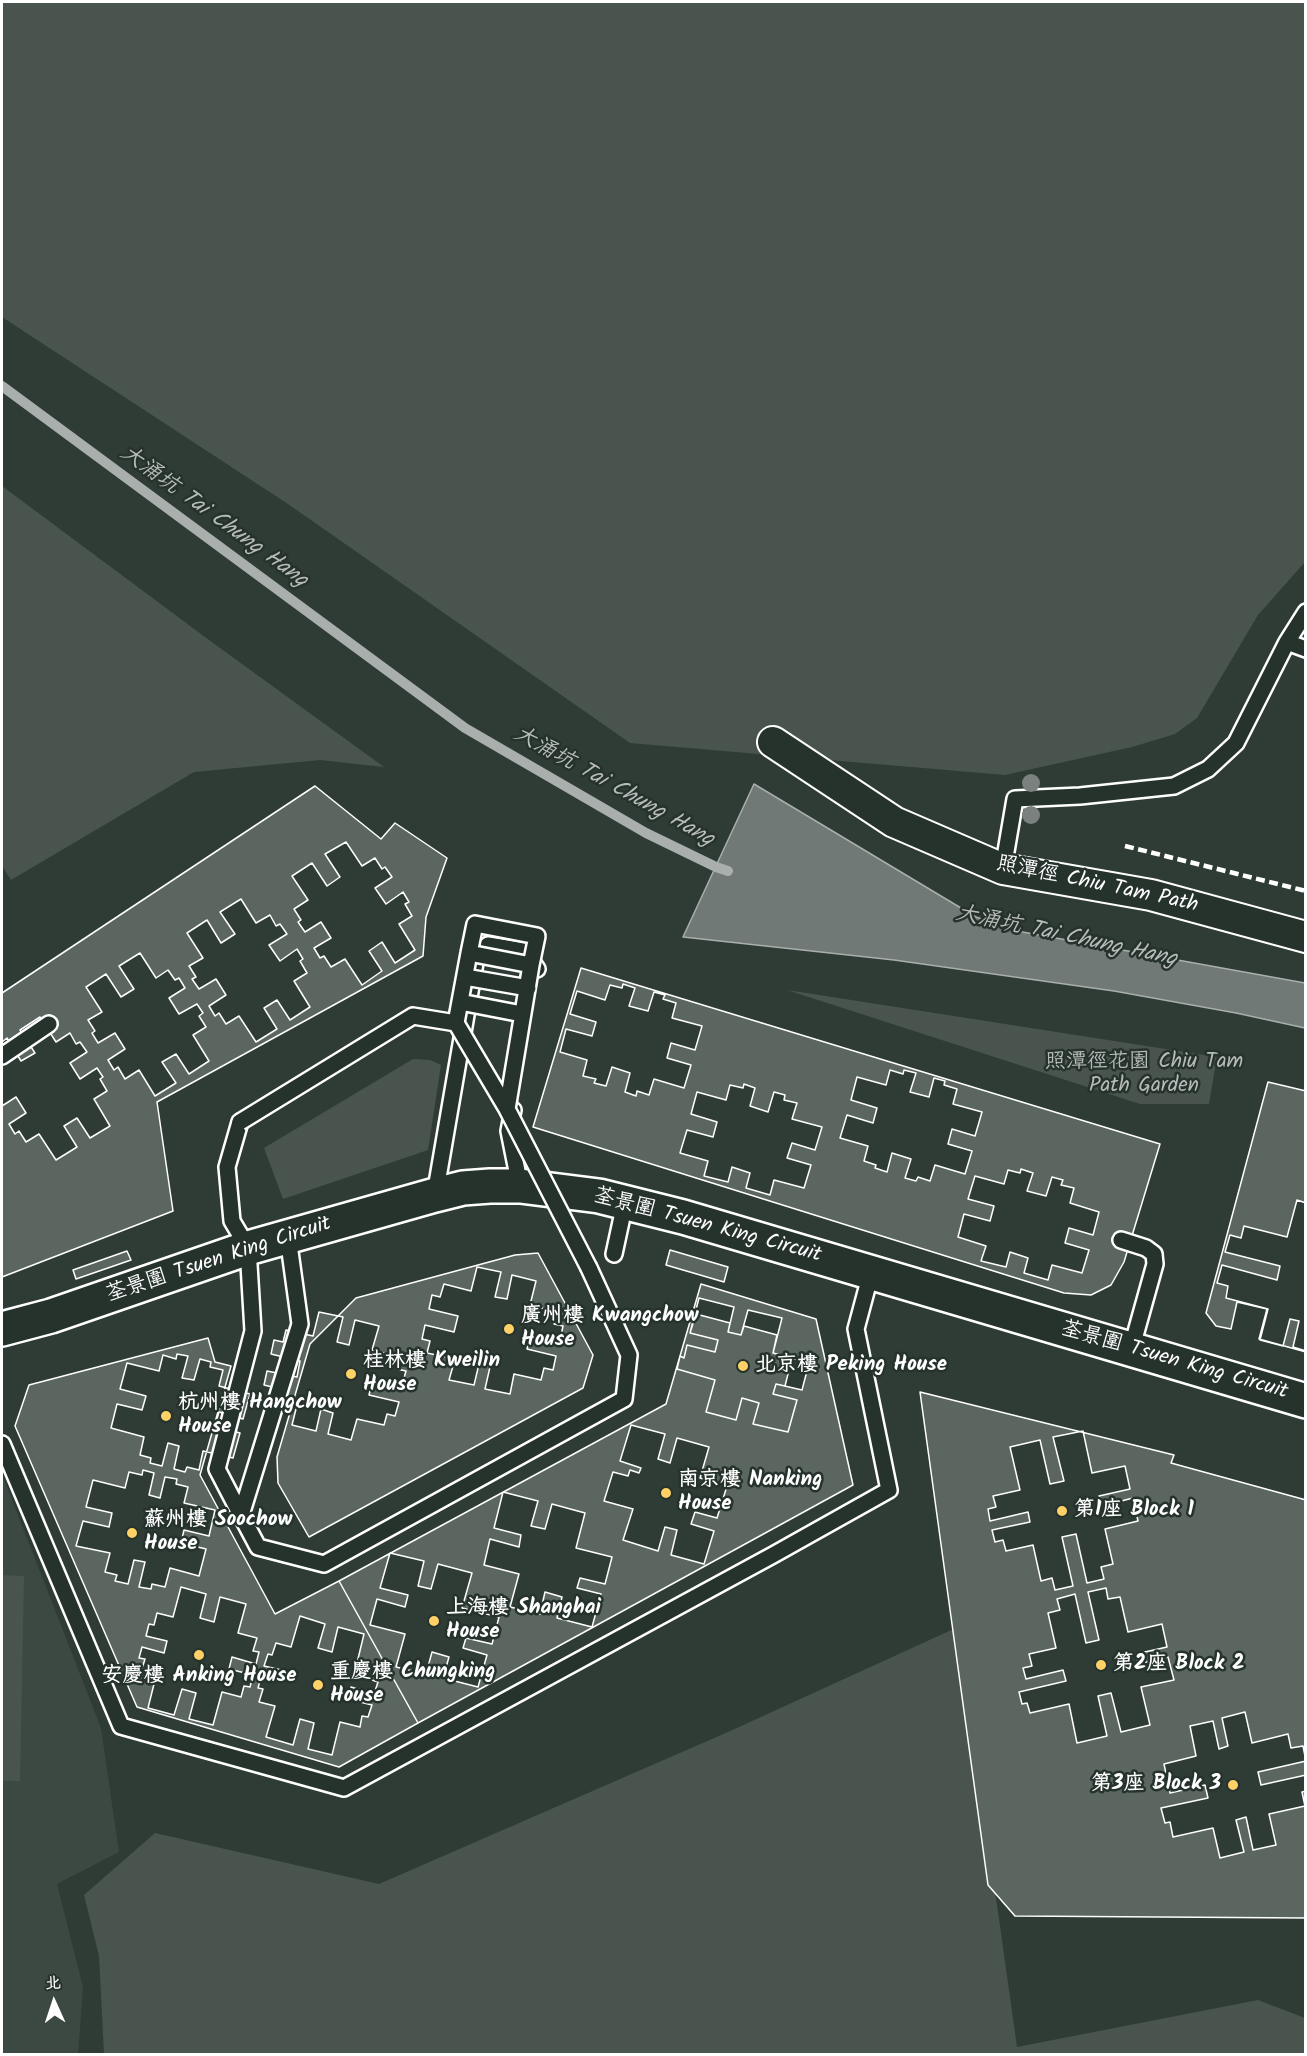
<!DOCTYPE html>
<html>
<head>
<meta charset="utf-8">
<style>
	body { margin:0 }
	#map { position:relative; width:1307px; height:2056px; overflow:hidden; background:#2f3b35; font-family:Kalam,"LXGW WenKai TC",sans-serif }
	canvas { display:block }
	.frame { position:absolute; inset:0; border:3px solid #fff; pointer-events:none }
	.north { position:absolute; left:24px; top:1972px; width:60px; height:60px; -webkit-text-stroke:4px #26332d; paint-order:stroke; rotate:357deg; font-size:16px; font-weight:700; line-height:24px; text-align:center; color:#fff }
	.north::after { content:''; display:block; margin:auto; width:21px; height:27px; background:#fff; clip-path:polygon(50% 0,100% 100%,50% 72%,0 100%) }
</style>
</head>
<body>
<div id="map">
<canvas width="1307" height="2056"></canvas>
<div class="frame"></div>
<div class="north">北</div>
</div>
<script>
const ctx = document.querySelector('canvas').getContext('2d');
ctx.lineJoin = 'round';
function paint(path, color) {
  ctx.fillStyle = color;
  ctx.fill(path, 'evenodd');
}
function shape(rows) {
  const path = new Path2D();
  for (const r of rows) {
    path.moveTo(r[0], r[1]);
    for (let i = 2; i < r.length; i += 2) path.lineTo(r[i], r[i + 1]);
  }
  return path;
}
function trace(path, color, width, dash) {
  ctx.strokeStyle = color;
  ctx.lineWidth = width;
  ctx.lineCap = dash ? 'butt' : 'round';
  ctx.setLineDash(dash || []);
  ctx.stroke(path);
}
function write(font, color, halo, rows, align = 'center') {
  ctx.font = font + ' Kalam,"LXGW WenKai TC",sans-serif';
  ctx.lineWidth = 5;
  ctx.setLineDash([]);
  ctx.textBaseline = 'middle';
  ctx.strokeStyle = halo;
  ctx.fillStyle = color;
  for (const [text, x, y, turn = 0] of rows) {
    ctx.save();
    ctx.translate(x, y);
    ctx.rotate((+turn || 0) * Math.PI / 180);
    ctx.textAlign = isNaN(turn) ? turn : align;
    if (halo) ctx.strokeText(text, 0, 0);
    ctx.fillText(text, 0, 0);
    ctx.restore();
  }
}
const built = shape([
	[2,1474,101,1728,119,1852,57,1884,83,1987,78,2054,2,2054]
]);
const green = shape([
	[2,2,1305,2,1305,562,1258,615,1197,718,1175,734,1132,747,1005,775,630,743,288,504,2,317],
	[2,486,209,640,384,767,320,760,194,772,11,880,2,866],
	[787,990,1217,1057,1209,1104,1140,1104],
	[413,1059,430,1060,441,1065,428,1150,283,1199,264,1148],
	[2,1575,24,1576,20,1781,2,1781],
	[958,1627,1017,2047,1258,2000,1305,2018,1305,2054,104,2054,99,1956,84,1895,155,1833,379,1884,728,1732]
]);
const water = shape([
	[754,784,976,917,1017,931,1305,983,1305,1028,1236,1013,1114,991,894,960,683,937,754,784]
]);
const stream = shape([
	[2,386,465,728,646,833,716,867,728,871]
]);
const building = shape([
	[315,786,381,839,395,823,447,858,426,917,423,956,157,1102,173,1211,2,1277,2,993,315,786],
	[346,842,362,866,375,858,382,869,385,867,392,877,375,888,386,904,403,892,409,902,405,904,412,916,399,924,415,950,395,963,382,942,369,951,382,971,362,985,345,959,331,967,324,956,320,958,314,948,331,938,321,922,305,932,298,922,301,920,294,909,308,900,292,876,312,863,327,886,340,877,325,854,346,842],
	[241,899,256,923,270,915,276,926,280,924,287,934,269,945,280,961,297,949,303,959,300,961,307,973,294,981,310,1007,290,1020,277,1000,264,1008,277,1029,256,1042,239,1016,226,1024,219,1013,215,1016,209,1006,226,995,216,979,199,989,192,979,196,977,189,966,203,958,187,933,207,920,221,943,235,934,220,912,241,899],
	[140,953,156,978,168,970,175,980,179,978,185,988,169,998,179,1014,197,1004,203,1013,199,1016,206,1027,193,1035,209,1061,189,1074,176,1054,162,1062,176,1083,155,1096,139,1070,125,1079,118,1067,114,1070,108,1060,125,1049,115,1033,98,1043,92,1033,95,1031,88,1020,102,1012,86,987,106,974,121,997,134,989,119,966,140,953],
	[581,968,1160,1144,1124,1262,1111,1285,1091,1295,1064,1293,533,1127,581,968],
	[623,984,635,988,629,1006,648,1011,654,992,665,995,663,999,676,1003,672,1018,702,1026,695,1050,671,1043,667,1058,691,1065,684,1088,654,1079,649,1095,637,1091,636,1096,625,1092,630,1073,612,1067,606,1086,594,1083,596,1079,583,1076,587,1060,560,1052,566,1029,592,1036,596,1022,570,1014,577,991,605,1000,610,985,622,988,623,984],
	[40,1017,56,1042,70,1033,76,1044,80,1042,87,1052,70,1063,80,1079,97,1068,103,1077,100,1079,107,1091,94,1099,110,1126,90,1138,77,1118,64,1126,77,1147,56,1160,39,1134,26,1142,19,1131,15,1134,9,1124,26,1113,16,1097,2,1106,2,1042,7,1038,21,1061,35,1053,20,1030,40,1017],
	[890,1070,903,1074,904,1070,916,1073,910,1092,929,1097,934,1078,945,1081,944,1085,957,1089,953,1104,982,1112,975,1136,952,1129,948,1144,972,1151,965,1174,935,1165,930,1181,918,1177,916,1181,905,1178,911,1159,892,1153,887,1172,875,1168,876,1165,864,1161,868,1146,840,1138,847,1115,873,1123,877,1108,851,1100,857,1077,886,1085,890,1070],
	[1268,1082,1306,1091,1306,1352,1259,1339,1267,1309,1237,1302,1231,1329,1216,1326,1206,1313,1268,1082],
	[744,1084,755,1088,750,1106,768,1112,774,1092,785,1095,784,1100,797,1103,792,1119,822,1127,815,1150,792,1143,787,1158,811,1165,804,1188,774,1180,770,1195,746,1188,750,1173,732,1167,728,1182,704,1176,708,1161,680,1153,687,1130,713,1137,717,1122,691,1114,697,1092,726,1100,730,1085,743,1088,744,1084],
	[1021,1169,1033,1173,1027,1191,1046,1196,1052,1177,1063,1180,1061,1185,1074,1188,1070,1203,1099,1212,1093,1235,1069,1228,1065,1243,1089,1250,1082,1273,1052,1265,1048,1280,1024,1273,1028,1258,1010,1252,1006,1267,981,1261,986,1246,958,1237,964,1214,990,1221,994,1206,968,1199,975,1176,1004,1184,1008,1170,1020,1173,1021,1169],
	[1297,1200,1306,1203,1306,1351,1293,1347,1299,1321,1290,1319,1283,1346,1260,1340,1268,1309,1226,1298,1228,1286,1217,1283,1222,1265,1277,1280,1280,1266,1225,1252,1230,1235,1241,1238,1244,1226,1287,1237,1297,1200],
	[670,1250,728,1267,724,1282,666,1265,670,1250],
	[127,1251,131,1260,76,1279,73,1270,127,1251],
	[538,1253,593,1355,583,1388,309,1537,278,1483,277,1457,310,1344,356,1298,515,1255,538,1253],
	[477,1267,501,1272,495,1297,507,1299,512,1275,536,1281,530,1305,557,1312,554,1324,563,1326,560,1340,531,1333,527,1349,556,1356,553,1370,544,1368,541,1380,514,1374,510,1394,485,1389,490,1367,479,1364,474,1385,449,1380,455,1359,427,1353,430,1341,422,1339,425,1325,454,1332,458,1316,429,1309,432,1295,440,1297,444,1284,471,1291,477,1267],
	[701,1284,816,1319,853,1485,418,1723,339,1581,666,1404,701,1284],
	[699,1298,734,1307,728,1332,741,1335,748,1310,782,1318,773,1353,809,1363,802,1390,776,1384,773,1394,797,1400,788,1432,753,1424,759,1403,742,1398,736,1420,706,1412,715,1380,677,1369,680,1356,684,1358,687,1345,715,1352,718,1340,690,1333,699,1298],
	[319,1312,343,1317,337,1342,349,1345,355,1320,379,1326,372,1350,400,1357,397,1369,406,1371,402,1385,373,1378,369,1395,399,1402,395,1416,387,1414,384,1425,357,1419,351,1440,328,1434,333,1413,321,1409,316,1431,292,1425,297,1405,269,1398,272,1387,264,1385,267,1371,297,1377,300,1361,271,1354,274,1340,283,1342,286,1330,313,1336,319,1312],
	[696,1314,730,1323,728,1332,741,1335,744,1326,777,1335,773,1353,792,1358,785,1386,776,1384,773,1394,797,1400,788,1432,753,1424,759,1403,742,1398,736,1420,706,1412,715,1380,677,1369,680,1356,684,1358,687,1345,715,1352,718,1340,690,1333,696,1314],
	[208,1338,215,1362,231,1366,200,1475,275,1614,339,1581,418,1723,339,1767,137,1707,15,1426,29,1385,208,1338],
	[177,1354,188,1356,182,1378,194,1380,200,1359,211,1362,210,1367,223,1370,219,1386,250,1394,243,1419,219,1412,215,1426,240,1433,233,1458,203,1451,199,1470,187,1467,185,1472,174,1469,179,1446,168,1443,162,1466,150,1463,151,1458,140,1455,144,1437,111,1428,117,1404,142,1410,146,1396,120,1389,127,1363,159,1371,163,1355,176,1359,177,1354],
	[920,1392,1174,1455,1171,1463,1306,1500,1306,1918,1015,1916,988,1885,920,1392],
	[631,1425,665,1434,658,1459,670,1463,677,1438,709,1447,700,1478,727,1486,717,1518,695,1512,691,1524,714,1531,704,1564,671,1555,677,1530,665,1527,658,1551,623,1540,633,1509,604,1501,613,1472,628,1476,630,1470,639,1473,641,1468,620,1461,631,1425],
	[1083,1431,1092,1473,1125,1466,1130,1489,1099,1496,1102,1506,1133,1498,1138,1521,1105,1529,1113,1564,1101,1567,1104,1579,1087,1583,1076,1534,1062,1537,1073,1586,1055,1590,1052,1578,1041,1581,1033,1545,1006,1551,1003,1540,995,1542,992,1530,1030,1522,1028,1512,990,1521,988,1509,996,1507,993,1496,1020,1490,1010,1447,1040,1440,1050,1484,1064,1481,1053,1437,1083,1431],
	[143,1470,154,1473,149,1495,160,1498,165,1477,177,1479,176,1484,188,1487,184,1503,215,1510,209,1536,184,1530,181,1543,206,1549,199,1576,170,1568,165,1587,152,1584,151,1589,139,1587,145,1562,134,1560,128,1584,115,1581,117,1575,105,1572,110,1553,76,1546,83,1521,109,1527,112,1513,86,1507,93,1480,125,1488,129,1472,142,1475,143,1470],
	[503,1492,538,1501,531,1526,545,1529,552,1504,585,1513,576,1548,612,1557,605,1584,580,1578,577,1588,601,1594,592,1627,557,1618,562,1597,545,1592,540,1614,510,1607,519,1574,484,1565,490,1539,519,1547,521,1535,494,1528,503,1492],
	[390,1553,424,1561,418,1586,431,1589,438,1564,472,1573,462,1608,499,1617,492,1644,466,1638,463,1648,487,1655,478,1687,443,1678,449,1657,432,1652,426,1674,396,1667,405,1634,370,1625,377,1599,405,1607,408,1595,380,1588,390,1553],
	[181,1587,206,1594,200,1618,214,1622,220,1597,246,1604,238,1633,257,1638,253,1651,259,1652,256,1664,232,1657,229,1669,253,1675,250,1687,244,1686,241,1697,222,1692,213,1725,189,1719,196,1693,182,1689,174,1715,148,1708,156,1676,141,1672,145,1659,139,1658,142,1647,164,1653,167,1641,146,1636,149,1624,154,1625,157,1613,173,1617,181,1587],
	[1106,1588,1108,1599,1120,1597,1128,1632,1162,1624,1167,1647,1136,1654,1138,1664,1168,1657,1174,1680,1141,1687,1150,1725,1121,1732,1111,1693,1098,1696,1107,1736,1077,1743,1069,1704,1030,1713,1027,1703,1022,1704,1019,1692,1066,1681,1063,1670,1026,1679,1023,1668,1032,1666,1029,1654,1056,1648,1048,1613,1060,1610,1057,1599,1075,1594,1086,1643,1099,1640,1088,1592,1106,1588],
	[300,1616,325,1624,318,1648,332,1652,338,1627,364,1634,357,1663,375,1668,372,1680,378,1682,374,1694,351,1687,348,1699,372,1705,368,1717,362,1716,360,1727,340,1722,332,1755,308,1749,314,1723,300,1719,293,1745,266,1737,275,1706,259,1702,263,1689,258,1688,261,1677,282,1682,286,1671,264,1666,268,1654,272,1655,276,1643,291,1647,300,1616],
	[1245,1712,1252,1743,1288,1734,1291,1748,1303,1746,1306,1761,1258,1772,1261,1785,1306,1775,1306,1791,1302,1792,1305,1806,1269,1814,1276,1845,1253,1850,1246,1817,1236,1820,1244,1852,1220,1858,1213,1828,1173,1837,1170,1822,1165,1823,1161,1808,1208,1798,1205,1785,1170,1793,1164,1764,1196,1756,1190,1726,1213,1721,1219,1749,1228,1746,1222,1718,1245,1712]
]);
const service = shape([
	[1287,642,1306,649],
	[1003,869,1015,799,1080,796,1174,786,1208,769,1236,743,1287,642,1306,612],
	[2,1056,49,1024],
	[513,1110,509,1131,520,1186],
	[240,1122,227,1167,232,1221,248,1248,253,1331,217,1469,241,1515],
	[435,1195,476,957,488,945,525,951,537,969],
	[288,1237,300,1324,241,1515,258,1547,324,1564,624,1399,629,1355,589,1268],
	[1121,1240,1146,1248,1154,1254,1155,1264,1131,1350],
	[614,1254,625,1203],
	[2,1444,121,1726,344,1788,773,1555,889,1490,856,1329,871,1273]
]);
const minor = shape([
	[773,742,894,822,1003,869,1151,895,1306,937]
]);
const tertiary = shape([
	[2,1329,51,1316,248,1248,435,1195,463,1188,490,1186,520,1186,599,1196,683,1217,1306,1401]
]);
const rail = shape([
	[1125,846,1306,891]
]);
const serviceBridge = shape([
	[469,953,475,924,537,936,531,965],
	[465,977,528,988],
	[460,1002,522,1014],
	[456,1023,469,953,531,965,507,1109],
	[240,1122,413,1016,456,1023,507,1109,589,1268]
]);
const trees = [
	[1031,783],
	[1031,815]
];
const markers = [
	[509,1329,6,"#ffd166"],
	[743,1366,6,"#ffd166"],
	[351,1374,6,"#ffd166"],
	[166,1416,6,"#ffd166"],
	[666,1493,6,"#ffd166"],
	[1062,1511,6,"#ffd166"],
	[132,1533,6,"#ffd166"],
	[434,1621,6,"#ffd166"],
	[199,1655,6,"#ffd166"],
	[1101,1665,6,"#ffd166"],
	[318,1685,6,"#ffd166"],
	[1233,1785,6,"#ffd166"]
];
const streetNames = [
	["照潭徑 Chiu Tam Path",1097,886,12],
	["荃景圍 Tsuen King Circuit",707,1227,15],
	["荃景圍 Tsuen King Circuit",219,1261,-18],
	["荃景圍 Tsuen King Circuit",1174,1362,16]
];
const parkNames = [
	["照潭徑花園 Chiu Tam",1144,1063],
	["Path Garden",1144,1087]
];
const poiNames = [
	["廣州樓 Kwangchow",521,1317],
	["House",521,1341],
	["桂林樓 Kweilin",363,1362],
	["House",363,1386],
	["北京樓 Peking House",755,1366],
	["杭州樓 Hangchow",178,1404],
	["House",178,1428],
	["南京樓 Nanking",678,1481],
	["House",678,1505],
	["第1座 Block 1",1074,1511],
	["蘇州樓 Soochow",144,1521],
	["House",144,1545],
	["上海樓 Shanghai",446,1609],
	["House",446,1633],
	["第2座 Block 2",1113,1665],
	["重慶樓 Chungking",330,1673],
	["House",330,1697],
	["安慶樓 Anking House",199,1677,"center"],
	["第3座 Block 3",1221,1785,"right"]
];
const waterNames = [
	["大涌坑 Tai Chung Hang",213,518,36],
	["大涌坑 Tai Chung Hang",613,788,29],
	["大涌坑 Tai Chung Hang",1066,938,12]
];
paint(built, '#3c4842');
paint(green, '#4a544f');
paint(water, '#707975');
trace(water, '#a9afac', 1.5);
trace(stream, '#a9afac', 10);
paint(building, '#5b6661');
trace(building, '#fff', 1.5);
trace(service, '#fff', 20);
trace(minor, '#fff', 34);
trace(tertiary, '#fff', 38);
trace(service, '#26332d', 15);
trace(minor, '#26332d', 30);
trace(tertiary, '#26332d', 33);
trace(rail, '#fff', 4.5, [9, 4.5]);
trace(serviceBridge, '#fff', 20, []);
trace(serviceBridge, '#26332d', 15);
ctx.fillStyle = '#7a817e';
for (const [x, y] of trees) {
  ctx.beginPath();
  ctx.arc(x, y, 9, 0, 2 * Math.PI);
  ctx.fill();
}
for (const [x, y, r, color] of markers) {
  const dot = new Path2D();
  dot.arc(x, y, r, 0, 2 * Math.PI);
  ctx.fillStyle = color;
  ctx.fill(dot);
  trace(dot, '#26332d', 2);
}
write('21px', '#fff', '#26332d', streetNames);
write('21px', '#b7bbb9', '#26332d', parkNames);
write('bold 21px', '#fff', '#26332d', poiNames, 'left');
write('italic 22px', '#b8bcba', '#26332d', waterNames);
</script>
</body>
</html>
